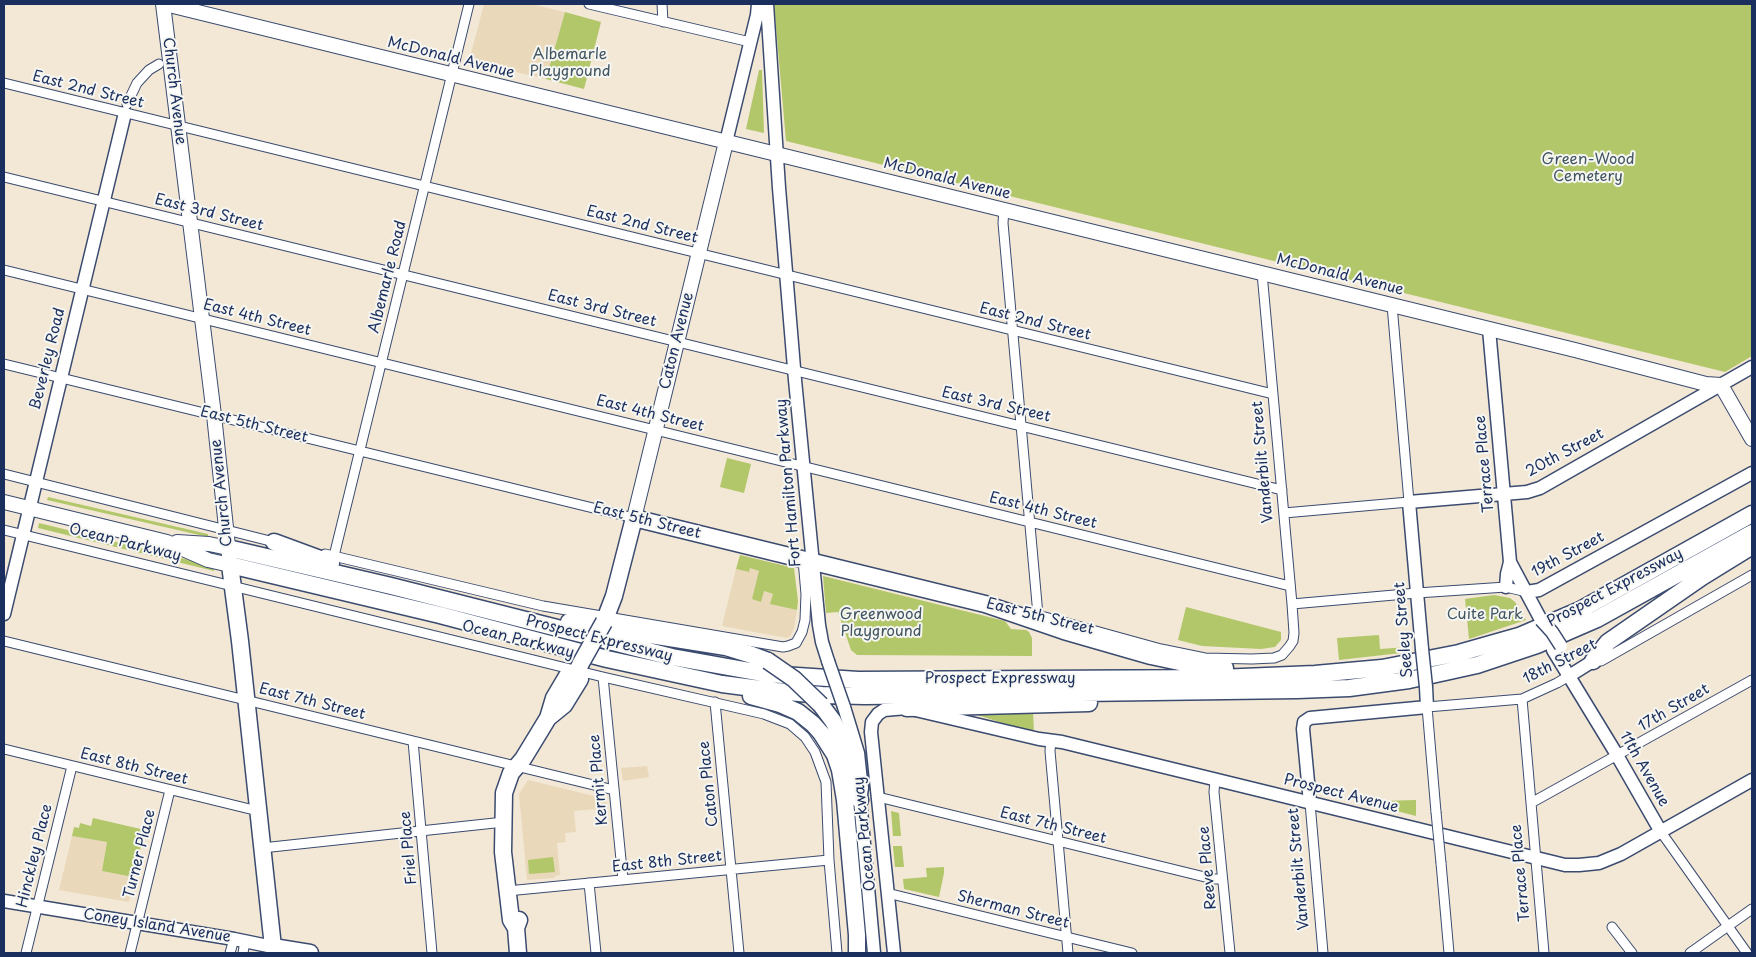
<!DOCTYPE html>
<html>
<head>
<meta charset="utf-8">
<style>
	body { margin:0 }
	#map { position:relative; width:1756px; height:957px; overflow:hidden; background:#f3e8d5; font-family:"Playpen Sans",sans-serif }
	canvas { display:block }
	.frame { position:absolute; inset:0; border:5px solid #1b2f5e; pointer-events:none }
</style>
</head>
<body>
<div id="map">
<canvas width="1756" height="957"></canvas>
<div class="frame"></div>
</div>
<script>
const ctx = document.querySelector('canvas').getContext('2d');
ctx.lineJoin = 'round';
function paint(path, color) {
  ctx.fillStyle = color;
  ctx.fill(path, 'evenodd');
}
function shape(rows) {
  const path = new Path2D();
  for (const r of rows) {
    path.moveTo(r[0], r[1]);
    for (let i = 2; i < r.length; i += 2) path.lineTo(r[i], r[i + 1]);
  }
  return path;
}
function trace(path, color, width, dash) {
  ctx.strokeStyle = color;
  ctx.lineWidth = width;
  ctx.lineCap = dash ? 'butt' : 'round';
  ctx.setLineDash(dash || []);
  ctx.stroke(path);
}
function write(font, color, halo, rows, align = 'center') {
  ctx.font = font + ' "Playpen Sans",sans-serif';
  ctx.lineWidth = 4;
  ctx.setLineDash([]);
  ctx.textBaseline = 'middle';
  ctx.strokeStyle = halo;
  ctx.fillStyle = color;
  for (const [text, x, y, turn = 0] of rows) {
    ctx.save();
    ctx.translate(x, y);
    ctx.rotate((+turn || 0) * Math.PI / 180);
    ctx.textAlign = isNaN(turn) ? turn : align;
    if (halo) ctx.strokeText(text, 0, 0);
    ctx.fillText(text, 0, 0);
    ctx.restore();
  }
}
const built = shape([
	[484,4,530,4,565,12,546,79,469,61],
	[750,568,759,571,763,591,773,594,771,604,797,610,794,628,791,635,787,638,722,626,736,569,749,572],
	[647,766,649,777,623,781,621,768],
	[528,780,606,799,607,808,574,811,576,832,565,833,566,842,557,843,560,875,555,876,555,878,527,880,519,794],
	[72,836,107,842,102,871,133,877,129,902,59,890]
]);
const green = shape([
	[774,4,1752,4,1752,356,1725,372,786,141],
	[565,12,601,22,584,89,546,79],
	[759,70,762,70,764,133,746,129],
	[727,458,751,464,744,493,720,487],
	[48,497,208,534,208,537,47,500],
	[39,523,214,566,214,571,38,528],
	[740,555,794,568,798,601,797,610,770,604,773,594,764,591,761,602,752,599,759,571,750,568,749,572,736,569],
	[823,576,1005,621,1011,629,1026,630,1029,632,1032,638,1032,656,857,655,851,650,838,612,826,613],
	[1494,595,1510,598,1515,602,1526,620,1469,639,1465,599],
	[1186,607,1281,632,1281,640,1275,647,1261,649,1202,646,1178,640],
	[1379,635,1380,649,1409,647,1410,652,1339,660,1337,638],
	[1033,711,1034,733,971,713],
	[1416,800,1416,816,1381,807,1381,801],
	[891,811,899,813,901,836,893,836],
	[93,818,145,830,133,877,102,871,107,842,72,836,74,827,79,828,80,823,91,826],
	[893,846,902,846,904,867,895,867],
	[553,857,555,872,529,874,528,860],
	[944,867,944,873,939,897,904,889,903,879,927,877,926,868]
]);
const street = shape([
	[589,4,750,42],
	[662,4,663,22],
	[4,83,1273,394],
	[127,104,137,83,149,70,159,64],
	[4,177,1282,490],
	[1004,210,1003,223,1038,615],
	[4,270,1290,586],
	[4,364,634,518],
	[4,474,278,543],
	[1284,513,1409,502,1392,305],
	[4,530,603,677,764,714,790,724,805,737,815,752,826,782,829,860,837,953],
	[325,554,543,606,783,647,788,646,796,643,802,632,805,620,806,594,803,560],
	[334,556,469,4],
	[1292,604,1417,593,1506,587,1527,592],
	[1045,617,1161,649,1205,658,1252,659,1274,658,1282,655,1289,647,1293,641,1294,633,1292,604,1262,273],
	[4,641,614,790],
	[1595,661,1601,661,1752,575],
	[603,677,623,880],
	[1522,699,1544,953],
	[715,702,739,953],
	[413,741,432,953],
	[1051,741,1050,751,1068,953],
	[4,749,258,811],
	[1215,780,1214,792,1230,953],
	[878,797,1213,879,1222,879],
	[1310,803,1323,953],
	[1531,803,1752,680],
	[1436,812,1427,707,1522,699,1557,683,1569,676],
	[1661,832,1747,953],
	[262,848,504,822],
	[1441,863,1449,953],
	[589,883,596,953],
	[507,891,829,860],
	[887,893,1132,953],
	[1612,927,1632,953],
	[26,953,72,766],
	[130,953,170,790],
	[230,953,234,939],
	[243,953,245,941],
	[1690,953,1752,909]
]);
const secondary = shape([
	[767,4,779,188,795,380,819,625,822,642,828,661],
	[726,142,757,15,758,4],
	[1489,329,1510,562,1541,620],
	[1506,587,1507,574,1510,562],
	[1527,592,1539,590,1752,473],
	[4,614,125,113],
	[1422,649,1409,502,1527,492,1540,488,1752,367],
	[1553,650,1614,750,1661,832],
	[1569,676,1593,661],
	[844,707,858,753,860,772,862,788,860,800,874,953],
	[1310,803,1303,729,1304,722,1310,718,1427,707,1426,687],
	[4,901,234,939,273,947],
	[894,953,871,732,872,722,878,714,884,710,907,708,1039,739,1062,742,1565,865,1579,865,1599,863,1621,854,1752,780]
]);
const primary = shape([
	[165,4,1575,350,1706,384,1721,385,1752,439],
	[4,502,167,542,208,560,230,565,214,415,163,4],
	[634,518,726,142],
	[177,542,209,544,228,548]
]);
const highway = shape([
	[274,542,331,563],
	[228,548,391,586,672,657,767,674,858,680,1218,678,1315,674,1382,668,1459,653,1519,636,1580,610,1752,514],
	[569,622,726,647,752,655,768,661],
	[604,622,614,596,634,518,985,604,1064,631,1151,656,1198,666,1225,668],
	[1593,661,1608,642,1702,577,1752,546],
	[751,696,780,704,798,712,813,724,821,733,835,755,840,770,845,800,857,935,857,953],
	[821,705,833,721,844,743,860,800],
	[907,708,1089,703],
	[548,718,564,705,580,679,577,671],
	[516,928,511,920,503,852,504,793,511,773,523,759,548,718,554,698,567,676,577,671,581,663],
	[310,953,273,947,240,641,230,565,440,615,607,659,722,684,776,691,822,695,865,696,1297,690,1349,688,1409,680,1477,665,1537,645,1597,619,1752,533],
	[518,953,516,928,519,920]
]);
const streetBridge = shape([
	[1436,812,1441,863]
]);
const secondaryBridge = shape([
	[1541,620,1552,632,1561,646],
	[1422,649,1426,687],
	[828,661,844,707]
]);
const highwayBridge = shape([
	[768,661,794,679,821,705],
	[581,663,604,622]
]);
const parkNames = [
	["Albemarle",570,55],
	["Playground",570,72],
	["Green-Wood",1588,160],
	["Cemetery",1588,177],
	["Greenwood",881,615],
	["Playground",881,632],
	["Cuite Park",1485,615]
];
const streetNames = [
	["McDonald Avenue",451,58,14],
	["East 2nd Street",88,90,14],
	["Church Avenue",174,91,83],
	["McDonald Avenue",947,179,14],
	["East 3rd Street",209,213,14],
	["East 2nd Street",642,225,14],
	["McDonald Avenue",1340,275,14],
	["Albemarle Road",388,277,-76],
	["East 3rd Street",602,309,14],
	["East 4th Street",257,318,14],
	["East 2nd Street",1035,322,14],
	["Caton Avenue",677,341,-76],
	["Beverley Road",48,359,-76],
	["East 3rd Street",996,405,13],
	["East 4th Street",650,414,14],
	["East 5th Street",254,425,14],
	["20th Street",1565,453,-28],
	["Vanderbilt Street",1263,462,-95],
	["Terrace Place",1485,464,-95],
	["Fort Hamilton Parkway",789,483,-95],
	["Church Avenue",222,493,-96],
	["East 4th Street",1043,511,14],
	["East 5th Street",647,521,14],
	["Ocean Parkway",125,543,14],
	["19th Street",1568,555,-28],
	["Prospect Expressway",1615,588,-28],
	["East 5th Street",1040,617,14],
	["Seeley Street",1404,630,-95],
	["Prospect Expressway",599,639,14],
	["Ocean Parkway",518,640,14],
	["18th Street",1560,662,-27],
	["Prospect Expressway",1000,679],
	["East 7th Street",312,702,14],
	["17th Street",1674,708,-30],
	["East 8th Street",134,767,14],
	["11th Avenue",1644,769,60],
	["Kermit Place",599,780,-95],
	["Caton Place",709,784,-96],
	["Prospect Avenue",1341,794,14],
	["East 7th Street",1053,826,14],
	["Ocean Parkway",865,834,-96],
	["Friel Place",409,848,-95],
	["Turner Place",140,854,-76],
	["Hinckley Place",35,856,-76],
	["East 8th Street",667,862,-6],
	["Reeve Place",1208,868,-95],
	["Vanderbilt Street",1299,869,-95],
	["Terrace Place",1521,873,-95],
	["Sherman Street",1013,910,14],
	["Coney Island Avenue",157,926,9]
];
paint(built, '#ead8ba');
paint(green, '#b2c66a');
trace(street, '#3b4b70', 11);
trace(secondary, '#3b4b70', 15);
trace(primary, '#3b4b70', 16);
trace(highway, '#3b4b70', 19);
trace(street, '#fff', 9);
trace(secondary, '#fff', 12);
trace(primary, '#fff', 14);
trace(highway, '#fff', 16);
trace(streetBridge, '#3b4b70', 11, []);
trace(secondaryBridge, '#3b4b70', 15, []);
trace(highwayBridge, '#3b4b70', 19, []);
trace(streetBridge, '#fff', 9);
trace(secondaryBridge, '#fff', 12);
trace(highwayBridge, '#fff', 16);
write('15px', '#415561', '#f6f6f2', parkNames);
write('15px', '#1b2f5e', '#f6f6f2', streetNames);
</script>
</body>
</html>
